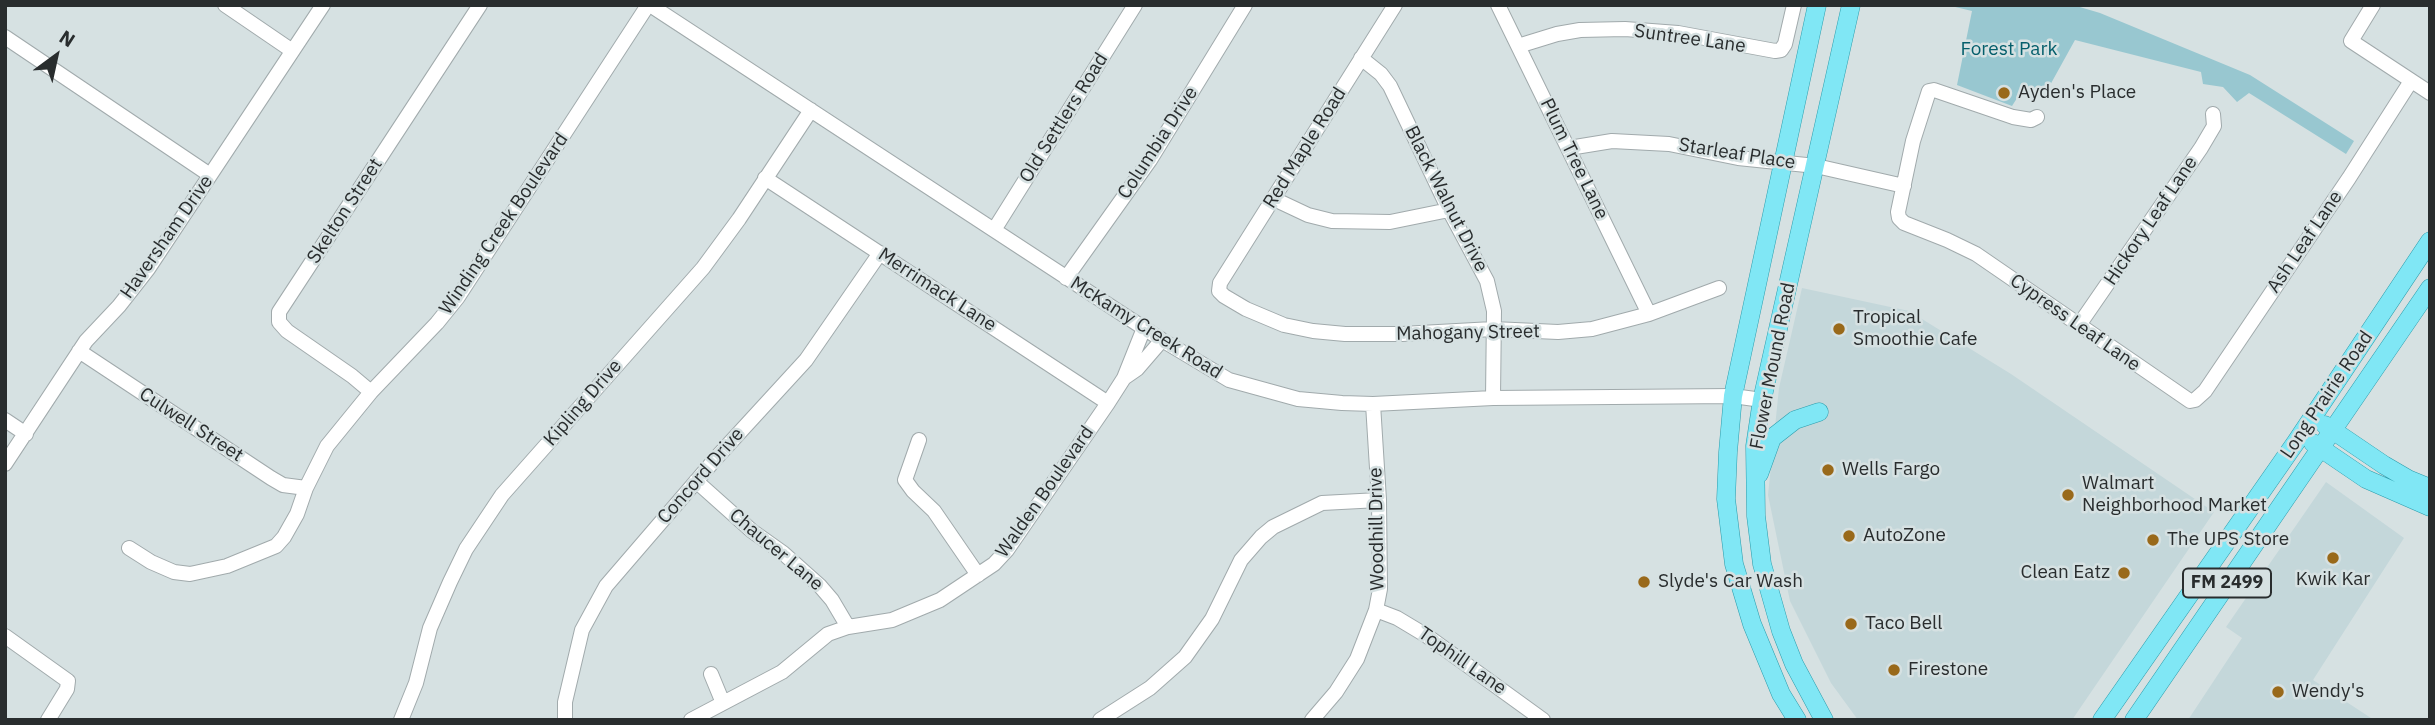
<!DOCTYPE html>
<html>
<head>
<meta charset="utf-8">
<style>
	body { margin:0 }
	#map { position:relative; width:2435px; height:725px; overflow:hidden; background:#d6e1e2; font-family:"IBM Plex Sans",sans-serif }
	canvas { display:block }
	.frame { position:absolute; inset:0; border:7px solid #292d2e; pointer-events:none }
	.north { position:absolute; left:21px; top:21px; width:70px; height:70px; -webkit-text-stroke:5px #d6e1e2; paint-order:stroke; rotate:33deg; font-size:19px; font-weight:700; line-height:28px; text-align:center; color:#292d2e }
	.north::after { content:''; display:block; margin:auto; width:24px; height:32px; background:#292d2e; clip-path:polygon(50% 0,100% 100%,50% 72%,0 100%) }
</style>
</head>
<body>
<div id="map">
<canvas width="2435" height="725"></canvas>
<div class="frame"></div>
<div class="north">N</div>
</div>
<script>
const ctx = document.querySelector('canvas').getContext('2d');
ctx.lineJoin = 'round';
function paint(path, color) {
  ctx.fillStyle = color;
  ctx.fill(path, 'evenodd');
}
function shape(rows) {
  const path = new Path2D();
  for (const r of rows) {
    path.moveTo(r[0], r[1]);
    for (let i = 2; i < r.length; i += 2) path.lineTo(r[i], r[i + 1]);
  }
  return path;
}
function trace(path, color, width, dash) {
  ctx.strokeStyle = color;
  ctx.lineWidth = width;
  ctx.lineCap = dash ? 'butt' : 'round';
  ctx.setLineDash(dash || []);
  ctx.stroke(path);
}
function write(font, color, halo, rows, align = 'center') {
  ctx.font = font + ' "IBM Plex Sans",sans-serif';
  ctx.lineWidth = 5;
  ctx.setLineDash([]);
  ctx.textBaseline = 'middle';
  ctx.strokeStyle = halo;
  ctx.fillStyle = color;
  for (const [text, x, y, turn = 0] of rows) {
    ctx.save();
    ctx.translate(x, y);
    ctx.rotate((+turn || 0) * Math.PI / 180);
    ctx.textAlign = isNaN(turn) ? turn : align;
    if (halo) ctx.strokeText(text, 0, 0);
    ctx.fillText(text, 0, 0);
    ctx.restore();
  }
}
const built = shape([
	[1802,288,1909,311,2011,374,2214,512,2072,720,1858,720,1831,683,1790,601,1768,495,1779,388],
	[2326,482,2404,538,2313,680,2374,720,2188,720,2242,638,2226,627]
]);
const green = shape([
	[1947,5,2073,5,2100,13,2250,75,2354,141,2346,154,2249,93,2237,102,2223,87,2203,84,2201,72,2075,40,2049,87,2039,86,2028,90,2019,95,2012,106,1957,85,1972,11]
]);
const minor = shape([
	[225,5,291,50],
	[650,5,1162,340,1229,380,1298,399,1342,403,1373,404,1493,398,1733,396,1762,400],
	[1395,5,1220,283,1219,291,1224,296,1246,309,1284,325,1313,331,1345,334,1402,334,1493,329,1558,332,1592,329,1649,314,1719,288],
	[1498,5,1649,314],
	[2373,5,2351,41,2430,93],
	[5,37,210,175],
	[1518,46,1557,34,1580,30,1625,29,1678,33,1775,51,1781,50,1785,44,1794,5],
	[1361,58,1381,74,1390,86,1449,210,1487,281,1494,311,1493,398],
	[2037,117,2031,120,2013,117,1934,90,1929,91,1913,141,1898,212,1899,218,1904,223,1947,240,1976,254,2190,401,2195,400,2205,391,2349,178,2411,81],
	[1569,148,1612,141,1669,144,1738,158,1816,166,1904,186],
	[765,178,1108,403],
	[1274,199,1308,215,1332,221,1390,222,1449,210],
	[994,230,1135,5],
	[1066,278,1150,160,1245,5],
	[2079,325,2201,148,2214,126,2213,114],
	[79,351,271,478,283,485,306,488],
	[1124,378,1137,369,1162,340],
	[371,392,352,376,287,331,279,322,279,312,480,5],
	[5,420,26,434],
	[919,440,905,480,913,491,934,511,978,575],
	[5,464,86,341,119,306,148,269,323,5],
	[696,481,752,531,783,553,820,586,832,600,848,627],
	[129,548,151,562,174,572,190,574,227,566,276,546,284,537,297,514,306,488,327,446,371,392,437,323,458,297,648,5],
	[1376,610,1397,618,1427,636,1543,720],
	[5,636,68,681,67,689,48,720],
	[711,674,723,703],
	[401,720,416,683,430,628,450,582,466,549,502,495,703,268,739,219,811,110],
	[565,720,565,702,582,630,606,586,717,457,806,360,880,253],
	[691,720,782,672,828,634,848,627,892,620,940,600,994,564,1007,550,1108,403,1124,378,1144,328],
	[1100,720,1150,688,1185,657,1212,619,1241,560,1261,537,1273,527,1322,503,1379,500],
	[1312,720,1336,692,1357,659,1376,610,1380,589,1379,500,1373,404]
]);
const major = shape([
	[2325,425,2384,465,2408,479,2430,488],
	[2313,443,2366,479,2430,507],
	[1759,474,1772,438,1795,420,1819,412],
	[1797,720,1781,694,1752,624,1734,564,1726,499,1728,452,1733,396,1817,5],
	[1824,720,1794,664,1781,631,1762,564,1756,516,1755,446,1762,400,1851,5],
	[2102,720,2296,442,2430,241],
	[2134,720,2430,288]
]);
const markers = [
	[2004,93,7,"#99691a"],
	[1839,329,7,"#99691a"],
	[1828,470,7,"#99691a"],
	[2068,495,7,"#99691a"],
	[1849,536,7,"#99691a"],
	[2153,540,7,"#99691a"],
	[2333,558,7,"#99691a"],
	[2124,573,7,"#99691a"],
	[1644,582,7,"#99691a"],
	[1851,624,7,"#99691a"],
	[1894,670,7,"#99691a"],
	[2278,692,7,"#99691a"]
];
const shields = [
	[2227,583,88]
];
const shieldNames = [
	["FM 2499",2227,583]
];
const streetNames = [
	["Suntree Lane",1690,39,8],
	["Old Settlers Road",1064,118,-58],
	["Columbia Drive",1158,143,-57],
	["Red Maple Road",1305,148,-58],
	["Starleaf Place",1737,154,9],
	["Plum Tree Lane",1574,159,64],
	["Black Walnut Drive",1446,199,63],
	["Skelton Street",345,211,-57],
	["Hickory Leaf Lane",2151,221,-56],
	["Winding Creek Boulevard",504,224,-56],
	["Haversham Drive",167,237,-55],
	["Ash Leaf Lane",2305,242,-56],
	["Merrimack Lane",937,290,33],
	["Cypress Leaf Lane",2075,323,35],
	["McKamy Creek Road",1146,328,32],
	["Mahogany Street",1468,333,-1],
	["Flower Mound Road",1773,366,-79],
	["Long Prairie Road",2327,395,-56],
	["Kipling Drive",583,403,-49],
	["Culwell Street",191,425,33],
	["Concord Drive",701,476,-49],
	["Walden Boulevard",1045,492,-55],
	["Woodhill Drive",1377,529,-91],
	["Chaucer Lane",776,550,40],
	["Tophill Lane",1462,661,35]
];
const parkNames = [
	["Forest Park",2009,50]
];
const poiNames = [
	["Ayden's Place",2018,93],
	["Tropical",1853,318],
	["Smoothie Cafe",1853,340],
	["Wells Fargo",1842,470],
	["Walmart",2082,484],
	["Neighborhood Market",2082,506],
	["AutoZone",1863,536],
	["The UPS Store",2167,540],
	["Clean Eatz",2110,573,"right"],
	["Kwik Kar",2333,580,"center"],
	["Slyde's Car Wash",1658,582],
	["Taco Bell",1865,624],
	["Firestone",1908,670],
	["Wendy's",2292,692]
];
paint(built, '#c4d7da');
paint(green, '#98c7d0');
trace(minor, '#a1aaac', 16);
trace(major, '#2b9cab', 19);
trace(minor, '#fff', 14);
trace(major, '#80e7f5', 18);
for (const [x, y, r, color] of markers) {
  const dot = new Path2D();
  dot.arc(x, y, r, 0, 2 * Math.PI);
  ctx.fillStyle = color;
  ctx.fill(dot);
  trace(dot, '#d6e1e2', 2.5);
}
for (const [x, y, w] of shields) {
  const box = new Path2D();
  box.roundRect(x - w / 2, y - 14.5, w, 29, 5);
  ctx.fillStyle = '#d6e1e2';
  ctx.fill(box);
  trace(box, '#292d2e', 2);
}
write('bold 18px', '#292d2e', null, shieldNames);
write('19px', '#292d2e', '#d6e1e2', streetNames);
write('19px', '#045e6b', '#d6e1e2', parkNames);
write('19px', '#292d2e', '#d6e1e2', poiNames, 'left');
</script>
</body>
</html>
